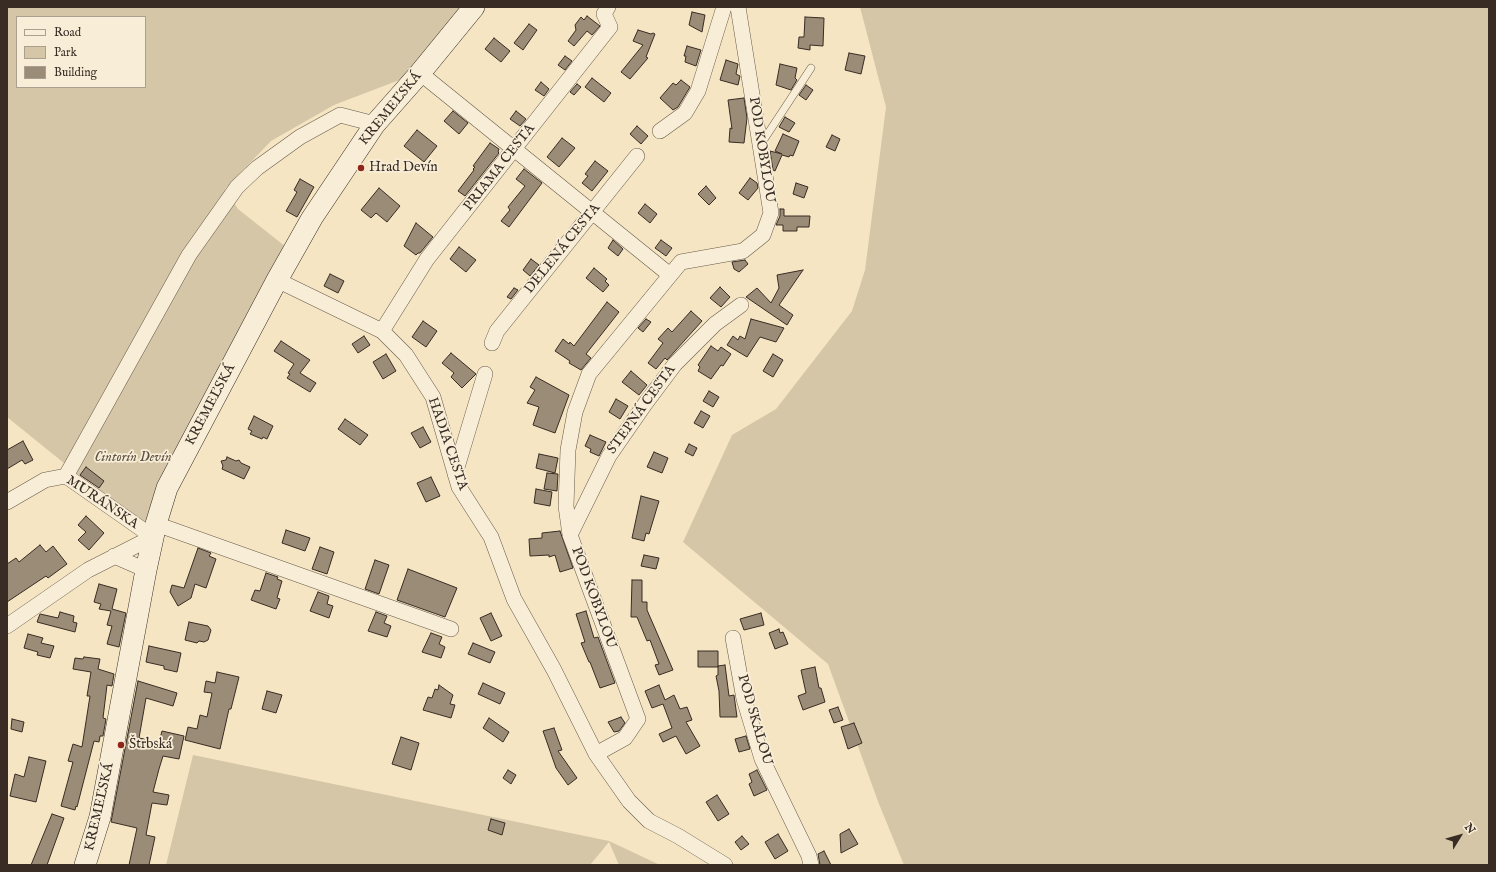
<!DOCTYPE html>
<html>
<head>
<meta charset="utf-8">
<style>
	body { margin:0 }
	#map { position:relative; width:1496px; height:872px; overflow:hidden; background:#f5e5c2; font-family:"IM FELL English",serif }
	canvas { display:block }
	.frame { position:absolute; inset:0; border:8px solid #382c24; pointer-events:none }
	.legend { position:absolute; left:16px; top:16px; width:130px; height:72px; box-sizing:border-box; background:#f8eed7; border:1px solid #aba08f; margin:0; padding:5px 7px; list-style:none; font-size:12px; color:#382c24 }
	.legend li { display:flex; align-items:center; gap:8px; height:20px }
	.legend b { width:20px; border:1px solid #aba08f }
	.north { position:absolute; left:1440px; top:816px; width:40px; height:40px; -webkit-text-stroke:3px #f8eed7; paint-order:stroke; rotate:53deg; font-size:11px; font-weight:700; line-height:16px; text-align:center; color:#382c24 }
	.north::after { content:''; display:block; margin:auto; width:14px; height:18px; background:#382c24; clip-path:polygon(50% 0,100% 100%,50% 72%,0 100%) }
</style>
</head>
<body>
<div id="map">
<canvas width="1496" height="872"></canvas>
<div class="frame"></div>
<ul class="legend">
<li><b style="height:5px;background:#f8eed7"></b>Road</li>
<li><b style="height:11px;background:#d5c6a7"></b>Park</li>
<li><b style="height:11px;background:#9a8c76"></b>Building</li>
</ul>
<div class="north">N</div>
</div>
<script>
const ctx = document.querySelector('canvas').getContext('2d');
ctx.lineJoin = 'round';
function paint(path, color) {
  ctx.fillStyle = color;
  ctx.fill(path, 'evenodd');
}
function shape(rows) {
  const path = new Path2D();
  for (const r of rows) {
    path.moveTo(r[0], r[1]);
    for (let i = 2; i < r.length; i += 2) path.lineTo(r[i], r[i + 1]);
  }
  return path;
}
function trace(path, color, width, dash) {
  ctx.strokeStyle = color;
  ctx.lineWidth = width;
  ctx.lineCap = dash ? 'butt' : 'round';
  ctx.setLineDash(dash || []);
  ctx.stroke(path);
}
function write(font, color, halo, rows, align = 'center') {
  ctx.font = font + ' "IM FELL English",serif';
  ctx.lineWidth = 3.5;
  ctx.setLineDash([]);
  ctx.textBaseline = 'middle';
  ctx.strokeStyle = halo;
  ctx.fillStyle = color;
  for (const [text, x, y, turn = 0] of rows) {
    ctx.save();
    ctx.translate(x, y);
    ctx.rotate((+turn || 0) * Math.PI / 180);
    ctx.textAlign = isNaN(turn) ? turn : align;
    if (halo) ctx.strokeText(text, 0, 0);
    ctx.fillText(text, 0, 0);
    ctx.restore();
  }
}
const green = shape([
	[7,7,463,7,402,79,334,105,271,141,225,189,238,209,286,247,149,518,141,523,98,489,104,481,86,468,80,476,7,417],
	[17,17,145,17,145,87,17,87],
	[860,7,1489,7,1489,865,904,865,879,804,828,664,683,542,732,435,776,409,852,311,865,270,886,107],
	[193,755,609,841,660,865,619,865,609,842,590,865,166,865]
]);
const building = shape([
	[692,12,705,15,702,32,689,25,692,12],
	[587,16,600,26,592,35,587,31,574,46,568,41,576,30,575,25,581,17,584,20,587,16],
	[805,17,824,18,823,46,810,45,810,50,798,48,799,37,804,37,805,17],
	[529,24,537,30,523,50,514,43,529,24],
	[638,30,651,34,653,33,655,34,646,57,648,58,630,79,621,72,643,45,633,41,638,30],
	[494,38,510,51,501,62,485,49,494,38],
	[687,46,701,50,696,66,685,62,686,56,684,56,687,46],
	[849,53,865,56,861,74,845,70,849,53],
	[565,56,572,61,565,70,558,65,565,56],
	[726,60,738,64,736,74,740,76,738,85,720,80,726,60],
	[780,64,797,68,795,78,797,80,791,90,776,85,780,64],
	[592,78,611,93,604,102,585,87,592,78],
	[681,80,690,87,678,107,673,110,660,98,673,83,676,85,681,80],
	[541,82,549,89,544,96,535,90,541,82],
	[577,84,581,87,574,95,570,92,577,84],
	[806,85,813,90,806,100,799,95,806,85],
	[744,98,747,118,744,143,729,142,730,128,732,129,728,100,744,98],
	[453,111,468,123,459,134,444,121,453,111],
	[516,111,526,119,520,126,510,119,516,111],
	[785,117,795,123,789,132,779,127,785,117],
	[637,126,648,136,641,144,630,134,637,126],
	[417,130,437,146,424,162,404,146,417,130],
	[783,134,799,141,793,156,790,155,789,157,782,155,775,171,773,170,770,151,782,154,775,151,783,134],
	[832,135,840,139,835,151,826,147,832,135],
	[562,138,575,148,559,167,547,157,562,138],
	[490,143,499,149,498,152,499,153,465,196,458,191,474,170,473,169,475,167,473,166,490,143],
	[595,161,608,171,592,191,582,183,588,176,585,174,595,161],
	[524,169,542,183,509,227,501,221,510,210,508,207,525,186,516,179,524,169],
	[750,178,757,183,758,188,748,200,739,193,750,178],
	[300,179,314,187,297,217,286,211,297,192,294,190,300,179],
	[796,183,808,187,804,198,793,194,796,183],
	[706,186,716,198,709,205,698,194,706,186],
	[379,188,400,206,387,222,376,213,371,218,361,210,379,188],
	[645,204,657,214,650,223,638,213,645,204],
	[780,209,784,209,784,216,810,216,809,227,797,227,797,231,783,231,783,225,776,225,780,216,780,209],
	[416,223,433,237,420,253,418,253,416,255,404,246,416,223],
	[613,240,623,249,618,256,608,248,613,240],
	[661,240,672,248,666,256,655,248,661,240],
	[459,247,476,260,466,272,450,259,459,247],
	[531,259,539,265,530,276,523,270,531,259],
	[745,260,748,264,739,272,734,269,732,262,745,260],
	[594,268,607,279,605,281,609,285,603,292,586,278,594,268],
	[803,270,779,305,793,315,787,325,746,297,757,288,771,303,779,288,777,275,803,270],
	[330,274,344,281,338,293,324,286,330,274],
	[720,287,730,297,721,307,710,298,720,287],
	[514,288,518,290,511,299,507,297,514,288],
	[607,302,619,312,586,354,591,358,581,370,569,363,570,361,555,351,563,339,569,344,570,342,574,346,607,302],
	[691,311,702,321,667,360,665,358,656,369,648,363,663,343,658,339,668,328,672,332,691,311],
	[646,319,651,322,643,332,638,328,646,319],
	[751,319,784,328,776,342,760,337,747,357,727,345,733,336,738,340,740,336,745,339,751,319],
	[423,321,437,331,426,347,412,337,423,321],
	[364,336,370,345,358,353,352,344,364,336],
	[281,341,310,360,300,373,316,383,310,392,287,378,290,374,288,373,294,364,274,351,281,341],
	[711,346,718,351,721,347,731,354,723,366,721,365,711,379,698,371,700,367,698,365,711,346],
	[451,353,476,374,462,388,451,377,454,373,442,363,451,353],
	[386,354,396,371,383,379,373,362,386,354],
	[773,354,783,360,773,377,763,371,773,354],
	[631,371,647,385,639,395,622,382,631,371],
	[536,377,569,395,555,433,533,425,539,407,527,403,535,390,530,387,536,377],
	[709,391,719,397,713,407,703,401,709,391],
	[616,399,628,406,620,419,609,412,616,399],
	[701,411,710,416,703,428,694,423,701,411],
	[254,416,273,426,267,439,263,437,262,439,250,434,252,431,248,429,254,416],
	[345,419,368,435,360,445,338,429,345,419],
	[423,427,431,442,420,448,411,433,423,427],
	[590,435,606,442,599,456,590,452,591,449,585,446,590,435],
	[23,441,33,460,25,464,22,460,7,469,7,450,23,441],
	[689,444,697,448,693,456,685,452,689,444],
	[654,452,668,458,662,473,647,467,654,452],
	[539,454,558,458,555,473,536,468,539,454],
	[227,457,236,461,239,460,241,463,250,467,244,479,222,469,223,466,221,461,226,460,227,457],
	[86,467,104,481,99,488,80,475,86,467],
	[547,473,558,474,557,491,544,489,547,473],
	[431,477,440,496,426,502,417,483,431,477],
	[536,489,552,492,550,506,534,503,536,489],
	[641,496,659,501,649,534,646,533,644,541,632,538,641,496],
	[86,516,104,533,89,550,78,540,86,532,78,525,86,516],
	[286,530,310,538,305,551,282,543,286,530],
	[560,531,573,568,560,572,555,555,549,557,549,555,530,556,529,539,542,538,542,533,560,531],
	[40,545,46,552,53,546,67,564,48,578,46,576,7,602,7,564,16,558,19,562,40,545],
	[320,547,334,552,327,574,312,569,320,547],
	[198,548,211,553,209,556,216,559,206,588,195,584,191,598,178,606,170,592,172,585,184,588,198,548],
	[644,555,659,558,656,569,641,566,644,555],
	[375,560,389,565,379,594,365,589,375,560],
	[408,569,457,588,445,617,397,600,408,569],
	[266,573,278,577,277,579,282,581,277,598,280,599,276,609,251,600,255,590,260,591,266,573],
	[632,580,642,580,642,602,647,602,647,610,673,670,659,675,655,665,659,664,650,640,647,641,637,617,631,617,632,580],
	[99,584,117,589,112,609,126,613,119,647,107,644,112,626,107,625,111,611,99,609,101,604,94,602,99,584],
	[318,592,329,596,327,604,333,606,329,618,310,611,318,592],
	[586,611,594,638,598,637,615,683,600,688,590,662,589,662,581,643,585,642,576,614,586,611],
	[60,612,74,616,73,622,77,623,75,632,37,622,40,614,58,618,60,612],
	[376,612,387,616,384,623,391,626,387,637,368,631,376,612],
	[491,613,502,636,491,641,480,618,491,613],
	[761,613,764,625,744,630,740,619,761,613],
	[189,622,208,626,211,630,208,640,204,642,199,641,197,643,185,640,189,622],
	[779,629,780,633,783,632,788,644,775,649,769,633,779,629],
	[431,633,442,637,439,644,445,647,441,658,422,652,431,633],
	[28,634,43,638,41,643,54,646,50,658,37,655,38,652,24,648,28,634],
	[473,643,495,652,490,663,468,654,473,643],
	[149,646,181,653,177,672,164,669,164,666,146,662,149,646],
	[698,651,718,651,718,667,698,667,698,651],
	[84,657,100,659,98,669,114,674,112,686,107,685,103,718,106,719,103,736,100,736,99,742,94,741,77,807,76,806,75,810,61,806,73,762,68,761,73,744,82,747,90,696,87,696,91,672,73,669,75,658,83,659,84,657],
	[725,665,729,696,734,695,737,717,720,717,719,691,716,676,718,675,718,666,725,665],
	[815,667,819,688,821,688,825,702,803,710,798,696,806,693,801,670,815,667],
	[217,672,239,677,231,709,229,709,220,749,185,740,188,727,197,729,200,715,207,717,212,693,204,692,206,681,215,683,217,672],
	[138,681,177,693,173,706,146,698,139,738,159,742,162,731,184,736,179,759,163,756,159,769,153,792,169,795,167,805,152,803,146,835,155,837,149,865,129,865,137,828,111,822,138,681],
	[483,683,505,693,500,704,478,694,483,683],
	[439,685,453,695,450,704,455,705,451,718,423,710,428,697,432,698,435,689,438,690,439,685],
	[659,685,665,700,674,695,680,709,687,707,692,720,686,722,700,746,686,754,676,736,663,742,659,734,672,728,663,704,652,708,645,691,659,685],
	[267,691,282,695,276,713,262,709,267,691],
	[838,707,843,720,834,723,829,710,838,707],
	[621,717,625,723,619,731,614,732,608,722,621,717],
	[489,718,509,732,503,742,483,728,489,718],
	[12,719,24,722,22,732,11,729,12,719],
	[854,723,862,743,848,749,841,727,854,723],
	[554,728,562,750,558,751,577,778,568,785,556,768,543,731,554,728],
	[746,736,750,749,739,752,735,739,746,736],
	[401,737,419,743,411,770,392,764,401,737],
	[29,757,46,761,36,802,10,796,15,774,24,777,29,757],
	[508,770,516,775,511,784,503,778,508,770],
	[757,770,767,790,754,796,749,784,752,782,749,774,757,770],
	[717,795,729,814,718,821,706,802,717,795],
	[52,814,64,818,47,865,31,865,52,814],
	[491,819,505,823,502,835,488,830,491,819],
	[849,829,858,844,841,853,840,834,849,829],
	[778,834,788,851,775,859,765,842,778,834],
	[742,836,749,844,741,850,735,842,742,836],
	[824,851,831,865,820,865,818,854,824,851]
]);
const lane = shape([
	[761,144,811,68]
]);
const street = shape([
	[420,73,670,275],
	[660,131,685,113,698,91,724,7],
	[277,280,382,331,406,355,433,397,459,487,491,537,514,599,554,670,596,754,629,801,649,821,678,836,725,865],
	[382,331,427,259,610,27,604,14,608,7],
	[492,343,497,331,637,156],
	[455,474,485,374],
	[66,476,189,255,237,187,257,168,300,137,340,115,375,124],
	[7,502,45,480,66,476,153,537,88,570,7,626],
	[156,524,451,629],
	[570,535,609,456,645,404,675,364,715,324,741,305],
	[114,556,146,570],
	[733,638,744,699,762,759,809,856,811,865],
	[596,754,625,738,638,719,570,535,566,506,568,450,575,412,589,374,681,262,743,251,763,235,771,213,738,7]
]);
const secondary = shape([
	[85,865,100,817,146,570,156,524,167,488,277,280,312,218,375,124,420,73,474,7]
]);
const markers = [
	[361,168,4,"#8f2418"],
	[121,745,4,"#8f2418"]
];
const streetNames = [
	["KREMEĽSKÁ",391,109,-51],
	["POD KOBYLOU",761,150,81],
	["PRIAMA CESTA",500,168,-52],
	["DELENÁ CESTA",563,249,-51],
	["KREMEĽSKÁ",211,405,-62],
	["STEPNÁ CESTA",642,410,-54],
	["HADIA CESTA",447,444,71],
	["MURÁNSKA",102,503,34],
	["POD KOBYLOU",593,598,70],
	["POD SKALOU",754,720,74],
	["KREMEĽSKÁ",100,807,-77]
];
const poiNames = [
	["Hrad Devín",369,168],
	["Štrbská",129,745]
];
const parkNames = [
	["Cintorín Devín",133,458]
];
paint(green, '#d5c6a7');
paint(building, '#9a8c76');
trace(building, '#382c24', 1);
trace(lane, '#675a4c', 8);
trace(street, '#675a4c', 16);
trace(secondary, '#382c24', 22);
trace(lane, '#f8eed7', 7);
trace(street, '#f8eed7', 15);
trace(secondary, '#f8eed7', 21);
for (const [x, y, r, color] of markers) {
  const dot = new Path2D();
  dot.arc(x, y, r, 0, 2 * Math.PI);
  ctx.fillStyle = color;
  ctx.fill(dot);
  trace(dot, '#f8eed7', 1.5);
}
write('14px', '#382c24', '#f8eed7', streetNames);
write('14px', '#382c24', '#f8eed7', poiNames, 'left');
write('italic 14px', '#5f5245', '#f8eed7', parkNames);
</script>
</body>
</html>
